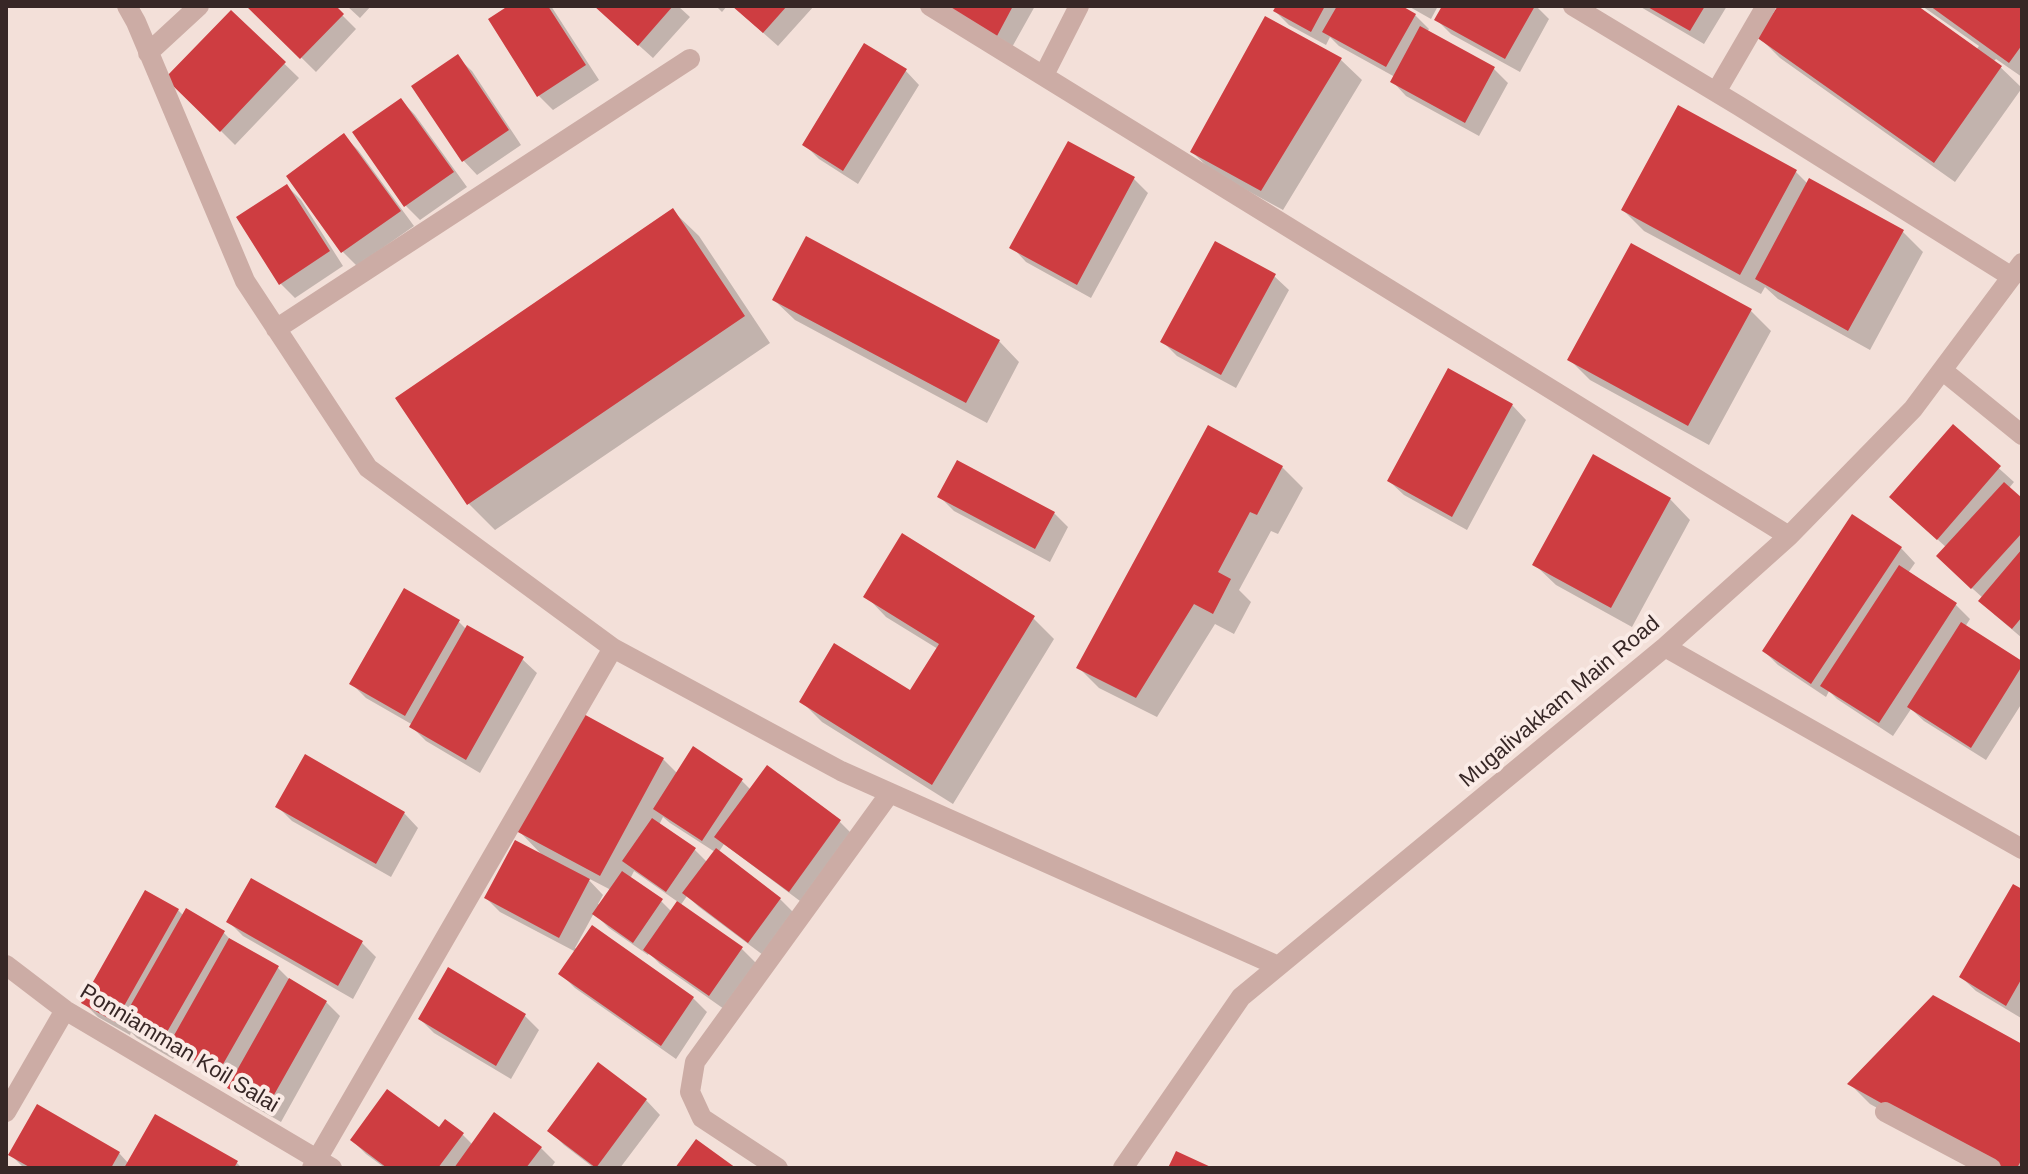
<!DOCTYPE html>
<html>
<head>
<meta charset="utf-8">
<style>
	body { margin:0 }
	#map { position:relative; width:2028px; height:1174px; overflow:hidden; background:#f3e0d9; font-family:Helvetica,sans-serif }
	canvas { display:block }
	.frame { position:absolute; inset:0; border:8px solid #372726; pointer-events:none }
</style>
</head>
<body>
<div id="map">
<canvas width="2028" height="1174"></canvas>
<div class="frame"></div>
</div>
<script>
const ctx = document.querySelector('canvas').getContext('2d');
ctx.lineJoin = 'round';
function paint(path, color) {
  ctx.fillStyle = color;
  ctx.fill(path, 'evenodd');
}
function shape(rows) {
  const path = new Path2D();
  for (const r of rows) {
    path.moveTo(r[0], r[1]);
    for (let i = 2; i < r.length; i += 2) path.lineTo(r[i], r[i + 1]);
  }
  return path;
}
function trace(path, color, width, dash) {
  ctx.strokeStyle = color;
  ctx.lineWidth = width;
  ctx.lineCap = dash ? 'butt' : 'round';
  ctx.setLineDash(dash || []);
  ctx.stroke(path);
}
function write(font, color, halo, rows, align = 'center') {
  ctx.font = font + ' Helvetica,sans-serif';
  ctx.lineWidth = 8;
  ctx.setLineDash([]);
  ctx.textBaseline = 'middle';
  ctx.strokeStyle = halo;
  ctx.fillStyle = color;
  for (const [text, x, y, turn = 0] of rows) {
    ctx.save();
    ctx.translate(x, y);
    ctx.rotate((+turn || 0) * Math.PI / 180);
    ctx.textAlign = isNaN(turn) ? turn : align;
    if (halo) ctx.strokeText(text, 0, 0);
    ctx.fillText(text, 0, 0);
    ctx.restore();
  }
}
const shadow = shape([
	[249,6,333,6,356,29,316,72],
	[347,6,371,6,360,18],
	[512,6,551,6,599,80,553,110,539,96],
	[595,6,678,6,690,17,653,58],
	[716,6,727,6,722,12],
	[733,6,814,6,778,46],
	[943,6,1035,6,1011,49],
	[1278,6,1398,6,1415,15,1429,29,1427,32,1494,69,1508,83,1479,136,1406,96,1392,81,1395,77,1339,46,1330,37,1326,45,1289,25,1275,11],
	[1408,6,1438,6,1431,19],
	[1444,6,1536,6,1549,19,1520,72,1451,34,1436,19],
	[1639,6,1727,6,1704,44],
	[1781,6,1915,6,1976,50,1979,46,1922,6,2022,6,2022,77,1996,59,1994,61,2022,88,1955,182,1780,58,1759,37],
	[231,12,299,78,235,145,168,78],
	[1266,19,1341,60,1362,80,1283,210,1213,172,1192,152],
	[457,57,472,71,521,145,477,175,463,160],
	[905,70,919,85,858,184,819,159,804,144],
	[401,100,415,115,467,187,420,220,406,206,355,133],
	[344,136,358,150,414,226,357,266,343,252,288,176],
	[1069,143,1134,179,1148,193,1091,298,1026,262,1012,247],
	[1796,172,1808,184,1902,231,1923,252,1870,350,1778,299,1765,287,1761,294,1644,231,1623,210],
	[287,186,301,200,343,266,295,298,281,284],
	[673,211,699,236,770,343,495,530,469,504,398,398],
	[1274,276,1289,290,1236,388,1177,356,1162,341],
	[774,300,999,341,1019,362,987,423,795,320],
	[1750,310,1771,331,1709,445,1590,380,1570,360],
	[1512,405,1526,420,1467,530,1404,495,1389,481],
	[1953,427,2014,482,2009,488,2022,500,2022,638,1995,615,1981,601,1983,598,1953,571,1947,548,1906,511],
	[1282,467,1303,488,1278,534,1271,531,1239,590,1251,602,1234,634,1215,624,1157,717,1099,688,1078,667],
	[940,497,1054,513,1068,527,1050,562,954,511],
	[1670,499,1690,520,1632,627,1556,585,1535,565],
	[1901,548,1915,563,1908,573,1956,605,1970,619,1965,627,2022,663,2022,703,1986,760,1924,721,1911,709,1893,736,1837,699,1829,691,1826,697,1778,665,1764,651],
	[866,596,1033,618,1054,639,953,804,822,722,801,701,910,693,938,649,886,617],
	[459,622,467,630,522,659,537,673,480,773,426,741,412,727,413,725,366,698,352,684],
	[663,759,678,774,741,780,751,790,839,821,853,835,804,904,724,844,718,853,780,899,794,913,763,955,699,907,687,896,680,906,742,949,756,963,724,1009,660,964,649,953,648,955,609,928,594,913,575,948,693,998,707,1012,676,1059,575,988,561,974,576,952,500,912,486,898,544,857,519,831],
	[663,817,670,823,715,852,708,863,695,850,659,825],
	[634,871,678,902,672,912,661,901,630,879],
	[586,877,611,890,600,905,598,904,603,895],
	[278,807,404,813,418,828,391,877,292,821],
	[2022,892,2022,1016,2021,1018,1976,991,1961,977],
	[178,910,184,916,223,932,234,943,278,968,292,982,326,1002,340,1016,281,1122,244,1101,230,1087,231,1085,185,1059,177,1052,173,1059,137,1038,131,1032,130,1035,98,1017,84,1003],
	[229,922,362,943,376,957,353,999,243,936],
	[449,970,525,1016,539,1030,511,1079,434,1033,420,1019],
	[2022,1046,2022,1168,1985,1168,1870,1104,1850,1084],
	[646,1100,660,1115,620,1168,594,1168,564,1145,550,1131],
	[439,1130,463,1135,473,1145,541,1148,555,1162,551,1168,385,1168,366,1154,352,1140],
	[119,1153,129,1164,237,1163,242,1168,24,1168,11,1155]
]);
const building = shape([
	[246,6,336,6,344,14,300,59],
	[508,6,548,6,586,65,537,97,488,19],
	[594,6,673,6,638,46],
	[732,6,787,6,763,33],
	[940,6,1013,6,997,36],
	[1276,6,1325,6,1311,32,1273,11],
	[1337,6,1402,6,1416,14,1386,67,1322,32],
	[1442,6,1535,6,1505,59,1434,20],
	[1646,6,1705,6,1690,31],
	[1778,6,1918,6,2002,66,1934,163,1756,37],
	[1930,6,2022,6,2022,45,2009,63],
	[231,10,286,62,220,132,165,78],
	[1265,16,1342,58,1261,191,1190,152],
	[1420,26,1495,67,1465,123,1390,82],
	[864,43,907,69,843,171,802,145],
	[458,54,509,130,462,162,411,86],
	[401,98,454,172,404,207,352,132],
	[1678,105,1797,170,1740,275,1621,210],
	[344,133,401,211,341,253,286,176],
	[1068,141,1135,177,1077,285,1009,248],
	[1809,178,1904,230,1848,331,1755,279],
	[287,184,330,251,279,285,236,217],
	[673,208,745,316,467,505,395,398],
	[806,236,1000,340,966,403,772,300],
	[1215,241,1276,274,1221,375,1160,342],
	[1631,243,1752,309,1688,426,1567,360],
	[1448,368,1513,404,1452,517,1387,481],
	[1953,424,2001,466,1937,540,1889,497],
	[1208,425,1283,466,1257,515,1250,512,1218,572,1231,579,1213,614,1194,604,1136,698,1076,668],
	[1593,454,1671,498,1611,608,1532,565],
	[957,460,1055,512,1035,549,937,497],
	[2004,482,2022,498,2022,533,1971,589,1936,556],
	[1852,514,1902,547,1811,684,1762,651],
	[902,533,1035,616,932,785,799,702,834,643,910,690,939,644,863,597],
	[2022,549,2022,617,2012,629,1978,601],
	[1899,565,1957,603,1879,723,1820,686],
	[404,588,460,620,405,716,349,684],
	[1961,622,2022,661,2022,666,1971,748,1907,707],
	[467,625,524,657,466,760,409,727],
	[580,712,664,758,600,876,516,831],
	[693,746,743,779,702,841,653,809],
	[305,754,405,812,376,864,275,807],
	[767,765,841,820,789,892,714,837],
	[652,818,696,848,666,892,622,861],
	[515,840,590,879,559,938,484,898],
	[716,848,781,898,748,943,682,893],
	[622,871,663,899,633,943,592,914],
	[251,878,363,941,338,986,226,922],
	[2013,884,2022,889,2022,978,2006,1006,1959,977],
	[145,890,179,909,115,1022,81,1003],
	[677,901,743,947,709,996,643,950],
	[186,908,225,931,159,1046,120,1024],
	[592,925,694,997,661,1046,558,974],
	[229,938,279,966,218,1073,168,1046],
	[448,967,526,1014,496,1066,418,1019],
	[289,978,327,1001,266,1109,227,1088],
	[1933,995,2022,1044,2022,1159,2017,1168,1998,1168,1847,1084],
	[598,1062,647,1099,596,1168,547,1131],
	[387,1089,439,1127,445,1119,464,1133,438,1168,387,1168,350,1140],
	[37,1104,120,1152,111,1168,31,1168,8,1155],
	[494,1112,542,1147,526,1168,454,1168],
	[155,1114,238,1161,234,1168,124,1168],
	[696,1139,736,1168,675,1168],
	[1176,1151,1213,1168,1168,1168]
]);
const minor = shape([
	[127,6,136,22,245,281,368,468,613,648,841,771,1278,966],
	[930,6,1789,536],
	[1573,6,1739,106,2012,277],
	[148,53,199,6],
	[1044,75,1079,6],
	[1716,92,1766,6],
	[276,329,690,59],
	[1942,370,2022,435],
	[1665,647,2022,849],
	[6,965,65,1010,332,1168],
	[6,1112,65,1010],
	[1885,1112,1991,1168],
	[312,1168,613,648],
	[778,1168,702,1118,690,1092,695,1062,890,793],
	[1123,1168,1241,997,1665,647,1789,536,1913,409,2022,263]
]);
const streetNames = [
	["Mugalivakkam Main Road",1560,702,-40],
	["Ponniamman Koil Salai",179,1049,31]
];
paint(shadow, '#0003');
paint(building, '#ce3d41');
trace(minor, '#ccaca5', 20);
write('22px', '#372726', '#faebe6', streetNames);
</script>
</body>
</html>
